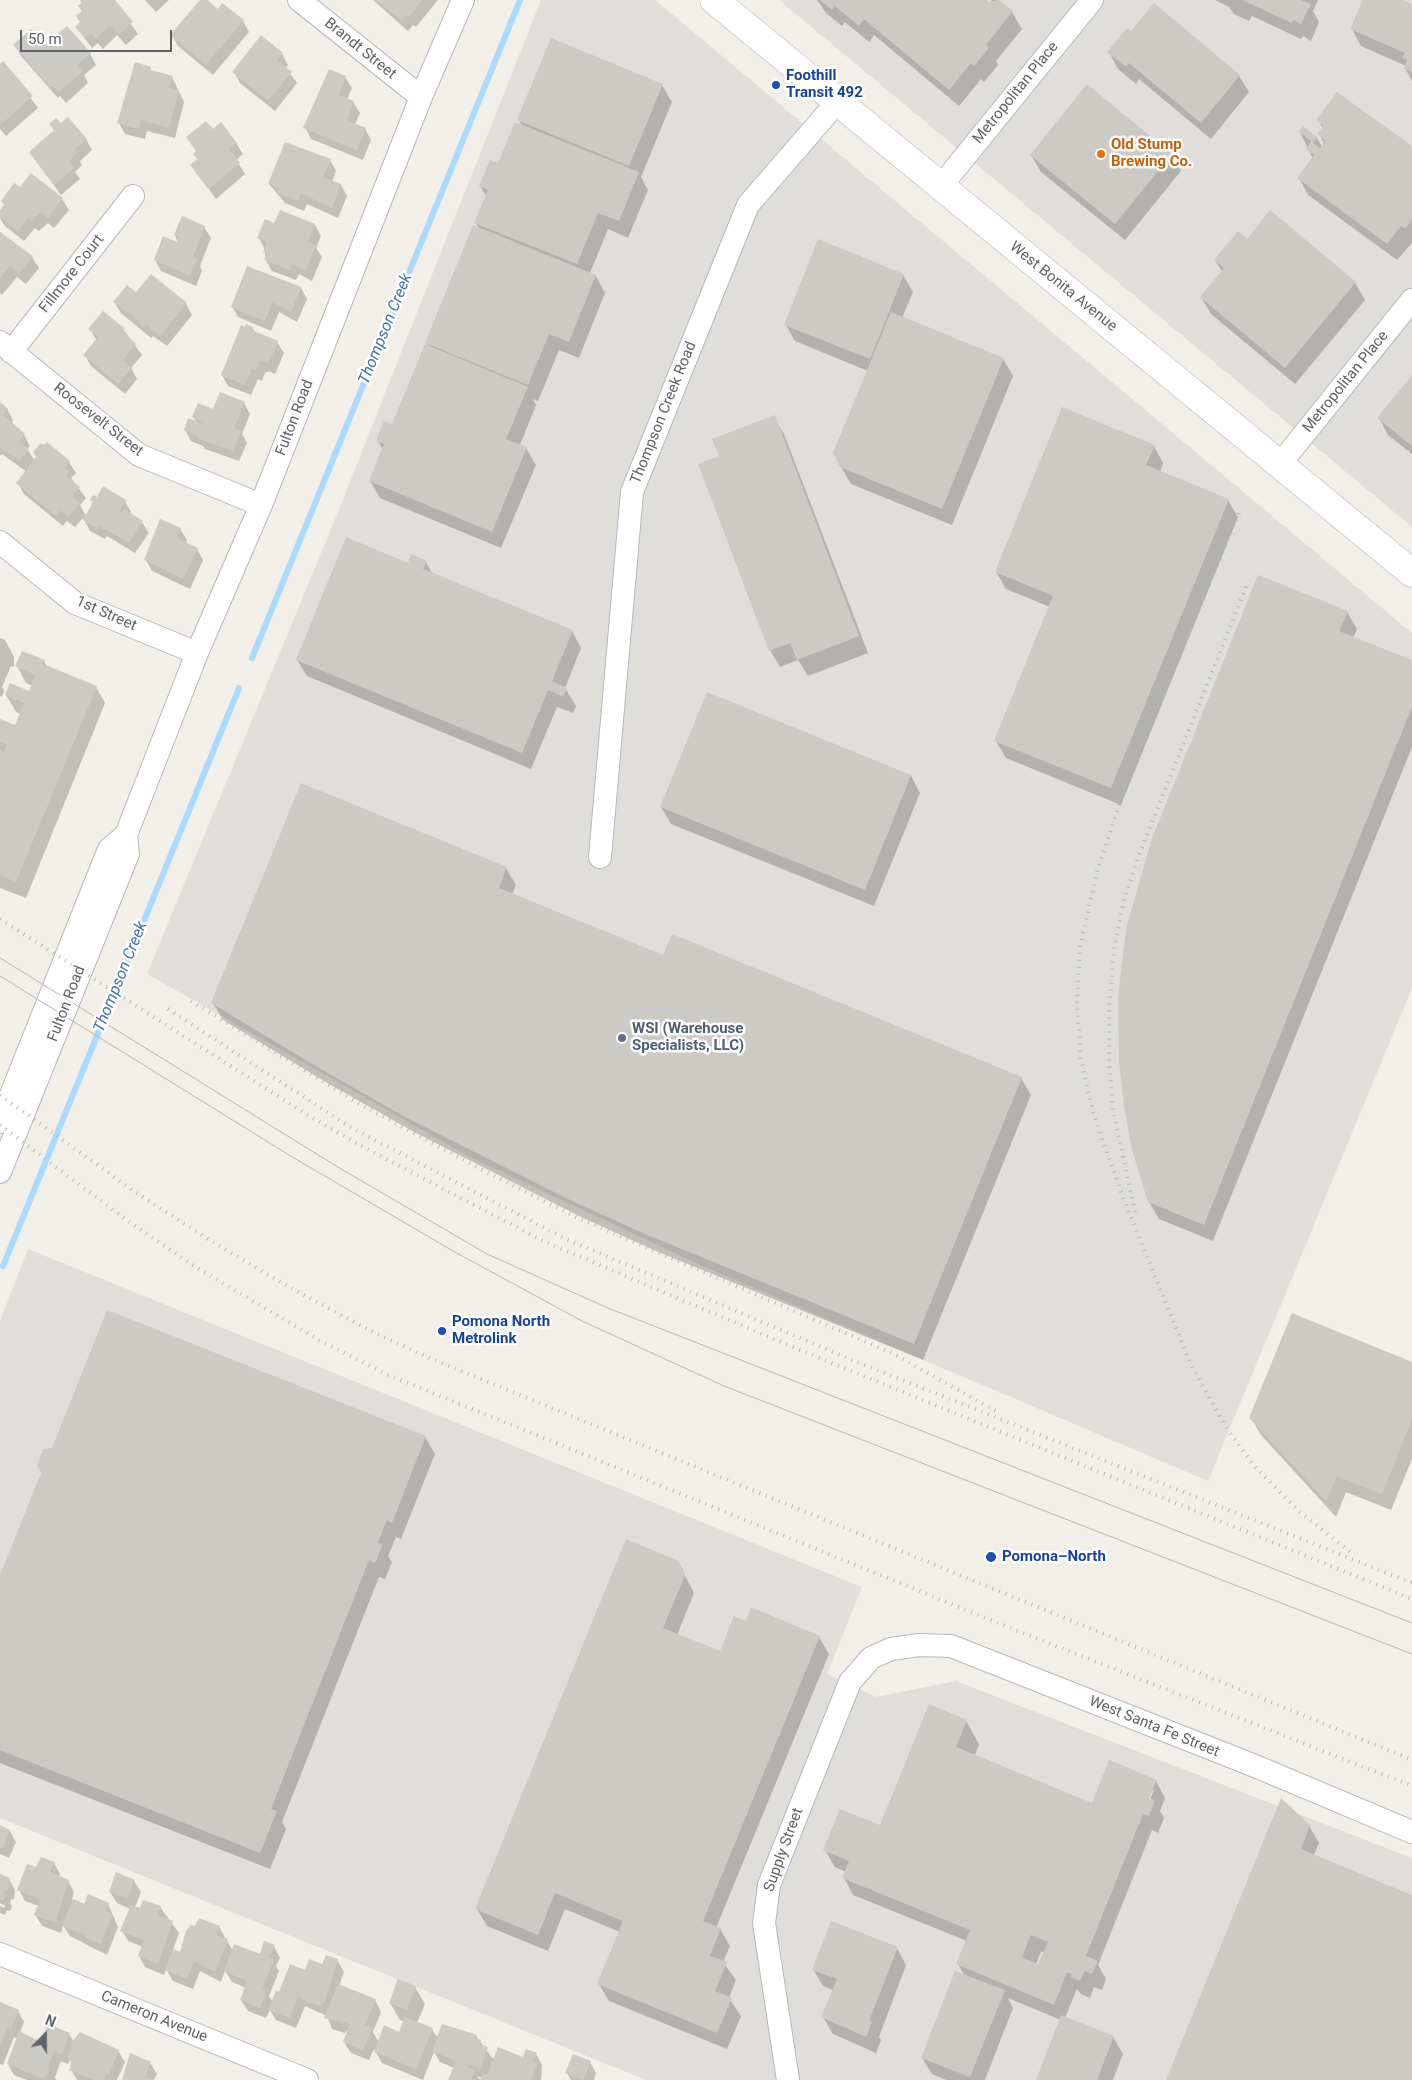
<!DOCTYPE html>
<html>
<head>
<meta charset="utf-8">
<style>
	body { margin:0 }
	#map { position:relative; width:1412px; height:2080px; overflow:hidden; background:#f1efe8; font-family:Roboto,sans-serif }
	canvas { display:block }
	.north { position:absolute; left:20px; top:2010px; width:50px; height:50px; -webkit-text-stroke:4px #fff; paint-order:stroke; rotate:22deg; font-size:14px; font-weight:700; line-height:20px; text-align:center; color:#5f6368 }
	.north::after { content:''; display:block; margin:auto; width:18px; height:22px; background:#5f6368; clip-path:polygon(50% 0,100% 100%,50% 72%,0 100%) }
	.scale { position:absolute; left:20px; top:30px; width:152px; height:22px; box-sizing:border-box; border:2px solid #5f6368; border-top:0; padding-left:6px; font-size:15px; line-height:18px; white-space:nowrap; color:#5f6368; -webkit-text-stroke:4px #fff; paint-order:stroke }
</style>
</head>
<body>
<div id="map">
<canvas width="1412" height="2080"></canvas>
<div class="north">N</div>
<div class="scale">50 m</div>
</div>
<script>
const ctx = document.querySelector('canvas').getContext('2d');
ctx.lineJoin = 'round';
function paint(path, color) {
  ctx.fillStyle = color;
  ctx.fill(path, 'evenodd');
}
function shape(rows) {
  const path = new Path2D();
  for (const r of rows) {
    path.moveTo(r[0], r[1]);
    for (let i = 2; i < r.length; i += 2) path.lineTo(r[i], r[i + 1]);
  }
  return path;
}
function trace(path, color, width, dash) {
  ctx.strokeStyle = color;
  ctx.lineWidth = width;
  ctx.lineCap = dash ? 'butt' : 'round';
  ctx.setLineDash(dash || []);
  ctx.stroke(path);
}
function write(font, color, halo, rows, align = 'center') {
  ctx.font = font + ' Roboto,sans-serif';
  ctx.lineWidth = 5;
  ctx.setLineDash([]);
  ctx.textBaseline = 'middle';
  ctx.strokeStyle = halo;
  ctx.fillStyle = color;
  for (const [text, x, y, turn = 0] of rows) {
    ctx.save();
    ctx.translate(x, y);
    ctx.rotate((+turn || 0) * Math.PI / 180);
    ctx.textAlign = isNaN(turn) ? turn : align;
    if (halo) ctx.strokeText(text, 0, 0);
    ctx.fillText(text, 0, 0);
    ctx.restore();
  }
}
const industrial = shape([
	[541,0,655,0,1412,633,1412,988,1208,1481,698,1264,472,1158,147,974,336,517],
	[779,0,1412,0,1412,527],
	[28,1249,862,1587,827,1674,876,1697,956,1681,1412,1858,1412,2080,646,2080,0,1818,0,1321]
]);
const shadow = shape([
	[80,0,113,0,138,34,126,45,117,35,103,49,98,43,92,48,76,27,81,23,82,12,79,6,82,4],
	[145,0,169,0,156,12],
	[202,0,205,0,218,10,223,4,243,21,249,32,213,75,178,46,172,35],
	[373,0,438,0,416,27,413,25,408,31],
	[817,0,984,0,989,4,992,0,997,0,1012,12,1022,29,996,61,998,65,984,82,981,79,959,106,874,35,869,42,845,22,842,26,826,13],
	[1215,0,1318,0,1313,11,1319,22,1311,41,1303,36,1301,39,1252,16,1249,21,1234,14,1229,7],
	[1364,0,1402,0,1412,6,1412,81,1405,68,1406,66,1361,46,1352,29],
	[15,45,90,54,96,65,84,75,88,83,66,103,60,96,58,98,21,56],
	[1109,52,1239,76,1249,92,1211,139,1139,79,1136,84,1118,69],
	[282,54,288,65,286,68,297,83,275,111,240,83,234,72],
	[3,62,38,108,6,136,0,129,0,65],
	[150,68,153,72,172,77,184,102,175,138,147,131,145,139,125,134,119,123],
	[345,77,352,88,347,100,353,102,360,113,355,125,365,129,371,140,363,160,311,139,305,127],
	[662,85,672,102,641,177,648,190,628,238,608,229,590,273,596,276,605,293,579,358,559,350,538,401,533,399,536,405,520,445,526,448,536,465,501,548,380,498,370,481,383,450,378,441,392,426,429,348,427,343,479,229,476,223,486,196,480,186,499,165,522,126,519,120],
	[1318,120,1412,148,1412,243,1397,260,1308,195,1299,178,1313,159,1300,132,1303,128,1317,138,1322,147,1324,143,1319,134,1323,129],
	[51,124,61,125,86,139,92,150,80,161,82,165,75,172,80,179,61,195,30,153,55,132],
	[212,131,236,143,243,154,236,160,245,174,216,199,192,165,198,160,197,152,187,137],
	[1031,155,1172,155,1181,171,1125,240,1041,172],
	[330,160,336,171,332,182,341,185,347,196,338,218,307,204,304,211,285,203,269,184],
	[62,199,69,210,54,228,48,223,39,231,35,228,24,241,5,226,0,218,0,212,5,206,2,201],
	[1271,212,1355,283,1365,300,1295,384,1211,314,1201,297,1222,272,1215,260,1247,241],
	[182,217,204,227,211,238,200,266,202,271,196,286,161,271,155,260,178,243,175,235],
	[275,225,315,225,321,236,316,248,322,257,312,281,299,274,296,280,272,271,265,259,265,250,259,238],
	[0,232,32,257,39,268,26,284,17,277,2,295,0,293],
	[248,268,301,288,307,299,297,322,279,312,271,331,238,317,232,306],
	[903,275,913,292,902,318,1003,359,1013,376,952,525,851,484,841,467,868,371,795,341,785,324],
	[136,294,186,304,192,315,167,346,153,336,151,338,121,313,114,302],
	[245,328,252,328,256,333,277,342,284,353,275,374,269,371,265,373,262,381,258,379,251,395,228,386,222,375],
	[90,329,123,329,142,355,131,368,137,379,125,394,91,366,85,355,97,341],
	[1412,377,1412,454,1388,435,1379,418],
	[244,403,250,414,242,434,247,443,239,461,205,449,203,446,191,441,185,430,197,423,193,417],
	[0,404,7,409,13,420,11,424,24,435,30,446,27,449,35,461,37,458,34,453,69,462,76,473,71,478,86,498,80,505,86,516,94,504,92,500,125,501,131,512,130,514,142,522,149,533,135,553,107,536,105,539,90,531,83,518,75,527,67,521,63,526,24,494,18,483,27,472,2,454,0,456],
	[774,417,784,434,868,653,808,676,798,660,780,667,770,650,720,457],
	[1154,446,1163,463,1160,472,1228,500,1238,517,1121,805,1006,758,996,741,1050,607,1006,589,996,572],
	[180,529,187,540,185,544,197,549,203,560,190,589,152,571,146,560],
	[426,562,433,575,572,631,581,648,565,688,576,706,573,713,557,707,531,769,307,676,297,660,409,565],
	[1347,612,1357,629,1353,638,1412,662,1412,747,1213,1241,1159,1219,1149,1202,1152,841],
	[0,638,5,640,14,657,14,667,11,666,2,687,4,691,2,697,0,696],
	[44,661,47,667,96,687,105,703,26,898,0,888,0,720,16,727,21,714,16,712,6,695,30,693,32,686,26,683,17,666],
	[911,776,920,793,874,906,671,824,661,807],
	[506,868,516,885,512,894,664,956,1021,1078,1031,1095,923,1360,656,1251,579,1216,416,1133,329,1084,223,1020,213,1003],
	[1412,1364,1412,1459,1391,1510,1346,1492,1336,1517,1261,1435,1251,1418],
	[425,1437,435,1454,401,1539,396,1537,388,1556,392,1562,385,1579,379,1577,282,1822,286,1829,270,1869,0,1763,0,1578,42,1473,38,1466],
	[678,1562,694,1593,677,1635,720,1653,746,1622,819,1637,829,1654,716,1928,720,1929,730,1946,723,1962,736,1980,729,1998,741,2016,727,2049,609,2001,599,1984,620,1932,565,1909,548,1951,487,1926,477,1909],
	[966,1721,979,1744,975,1755,1092,1804,1156,1781,1165,1798,1160,1811,1164,1818,1158,1833,1152,1830,1098,1965,1106,1979,1102,1990,1094,1987,1090,1998,1081,1994,1077,1989,1065,2018,1113,2037,1123,2054,1113,2080,1037,2080,1061,2020,1008,1998,1013,2008,985,2080,946,2080,932,2074,922,2058,964,1975,958,1964,967,1941,853,1895,844,1878,846,1872,835,1867,825,1850,881,1827],
	[1151,1790,1154,1790,1148,1804,1146,1803],
	[1041,1951,1044,1953,1039,1965,1036,1964],
	[1309,1826,1319,1843,1314,1855,1412,1896,1412,2080,1167,2080],
	[0,1827,10,1831,16,1842,9,1858,0,1854],
	[54,1863,60,1874,59,1877,68,1881,74,1892,72,1900,85,1905,108,1904,118,1927,107,1955,70,1936,63,1925,61,1933,42,1926,35,1914,39,1906,25,1901,19,1890,37,1869],
	[0,1876,9,1879,15,1890,14,1900,11,1899,10,1903,12,1907,10,1911,7,1910,5,1915,0,1913,0,1906,4,1908,5,1906,0,1903],
	[134,1881,141,1892,135,1907,140,1910,160,1907,179,1933,173,1950,180,1954,219,1927,233,1951,260,1956,274,1946,280,1958,276,1966,279,1971,269,1996,273,2002,305,1972,337,1960,344,1972,339,1986,375,2000,381,2012,373,2032,379,2043,400,2033,405,2022,400,2020,390,2003,415,1987,425,2004,417,2023,432,2029,438,2039,476,2036,494,2060,523,2059,536,2054,542,2065,541,2080,481,2080,482,2078,477,2076,480,2080,449,2080,454,2068,440,2062,434,2052,423,2080,382,2063,374,2049,369,2060,351,2053,344,2042,348,2032,346,2031,345,2033,332,2029,327,2016,305,2006,296,2028,276,2020,270,2010,266,2018,248,2011,241,2000,246,1988,232,1982,225,1971,221,1982,200,1971,193,1989,173,1981,166,1969,164,1975,145,1967,139,1956,143,1947,128,1941,122,1930,130,1909,117,1903,110,1892],
	[897,1948,906,1965,879,2037,881,2040,876,2053,833,2034,823,2017,833,1990,823,1986,813,1969],
	[0,2003,18,2011,24,2022,20,2032,41,2044,69,2034,74,2042,118,2051,125,2062,117,2080,77,2080,71,2070,72,2065,70,2060,68,2064,61,2061,55,2077,56,2080,27,2080,14,2075,8,2064,18,2039,14,2037,3,2065,0,2064],
	[590,2062,596,2073,594,2080,571,2080,567,2073],
	[150,2063,157,2074,154,2080,122,2080]
]);
const stream = shape([
	[252,658,520,0],
	[3,1266,239,688]
]);
const building = shape([
	[80,0,115,0,133,22,119,34,110,25,96,39,91,33,85,38,75,27,80,22,76,16,82,11,78,6,82,2],
	[200,0,207,0,218,9,222,3,244,20,206,65,170,35],
	[376,0,422,0,409,17,407,15,402,21],
	[820,0,986,0,989,2,999,0,1013,11,986,45,989,48,974,66,971,63,949,90,864,19,859,26,835,6,832,10],
	[1242,0,1301,0,1311,4,1301,24,1293,20,1292,23],
	[1363,0,1402,0,1412,4,1412,72,1404,69,1407,60,1402,58,1405,53,1350,29],
	[1154,3,1240,75,1201,123,1129,63,1126,67,1107,52,1127,28,1131,31],
	[67,26,91,53,77,65,83,71,59,92,53,86,51,88,13,45,31,29,45,45],
	[261,35,283,53,277,60,292,72,268,101,232,72],
	[551,38,663,84,629,166,517,120],
	[3,61,33,96,0,125,0,64],
	[135,62,151,67,149,78,151,70,173,76,169,88,179,90,169,128,141,120,139,129,117,123],
	[329,69,346,76,339,95,354,101,347,120,366,128,357,150,303,128],
	[1087,84,1172,154,1115,224,1030,155],
	[1337,92,1412,146,1412,219,1405,229,1401,226,1387,244,1297,178,1314,155,1306,149,1311,141,1299,132,1303,126,1317,137,1313,143,1320,148,1325,140,1317,134,1323,126,1316,120],
	[68,117,87,139,74,150,77,153,69,161,74,168,54,185,29,152,54,130,49,124,56,118,61,123],
	[206,121,213,129,221,122,237,143,229,149,240,163,208,189,190,165,197,159,193,154,196,151,186,137],
	[515,122,639,172,619,221,598,213,577,264,474,223,488,190,479,186,490,160,498,163],
	[285,142,331,159,323,177,341,184,332,208,301,193,298,201,277,192,279,188,268,184],
	[31,173,63,198,48,218,41,212,32,221,28,218,18,231,0,217,0,210,5,204,1,201,14,183,20,187],
	[280,210,315,224,308,242,316,245,306,271,292,264,290,270,264,260,267,253,263,252,267,242,257,238,265,219,274,223],
	[1270,210,1356,282,1285,368,1200,297,1224,268,1214,260,1238,231,1247,239],
	[182,216,205,226,193,257,197,259,190,276,154,260,163,236,177,242,179,237,174,235],
	[473,225,596,275,569,342,549,334,528,385,425,343],
	[0,232,33,256,19,273,10,266,0,279],
	[818,239,904,274,870,359,784,325],
	[247,266,301,287,291,312,272,302,265,321,231,307],
	[151,274,187,303,160,336,147,325,144,328,133,316,113,302,127,285,136,292],
	[103,311,124,328,122,331,136,344,123,360,132,368,118,384,83,355,98,337,88,329],
	[891,312,1004,358,942,509,840,467,833,453],
	[246,324,253,327,252,330,278,341,269,363,262,361,259,362,256,370,252,369,245,385,221,375,241,325,245,327],
	[425,344,528,387,506,439,527,447,492,532,369,481,384,444,376,441,384,421,392,424],
	[1412,375,1412,446,1377,418],
	[220,392,245,402,234,428,241,431,233,451,197,438,198,436,184,430,188,418,203,424,204,422,192,417,198,403,213,409],
	[0,402,8,409,3,415,25,434,19,441,29,449,19,461,0,448],
	[1062,407,1155,445,1146,465,1229,499,1111,788,994,741,1053,596,995,572],
	[775,415,859,636,797,660,790,643,769,651,698,464,719,456,712,439],
	[47,442,70,461,64,468,69,472,66,476,80,487,72,496,80,503,68,517,61,511,63,507,56,516,16,483,37,456,33,452,41,443,44,445],
	[103,486,126,500,119,511,122,513,124,509,143,521,129,543,100,526,98,529,83,520,93,502,90,500,93,495,97,497],
	[160,519,181,528,177,538,198,548,183,579,144,560],
	[346,537,408,563,411,554,427,561,423,569,573,630,552,681,567,688,563,697,548,690,522,753,296,660],
	[1258,575,1348,611,1339,631,1412,660,1412,707,1204,1225,1148,1202,1132,1150,1124,1107,1119,1061,1118,998,1126,929,1151,841],
	[22,651,45,660,43,664,97,686,16,882,0,875,0,750,4,752,7,744,0,742,0,719,15,725,24,703,5,695,10,683,29,691,35,675,15,666],
	[707,692,911,775,865,890,660,807],
	[301,783,507,867,499,888,663,955,672,934,1022,1077,914,1344,645,1234,568,1199,405,1117,319,1068,211,1003],
	[107,1310,426,1436,392,1523,387,1520,378,1543,383,1544,375,1563,369,1560,271,1809,277,1811,260,1853,0,1750,0,1575,42,1471,37,1466,43,1449,52,1448],
	[1292,1313,1412,1362,1412,1419,1382,1494,1337,1476,1326,1501,1249,1418],
	[626,1539,679,1561,685,1575,663,1628,720,1651,734,1616,746,1621,751,1607,820,1636,703,1921,721,1928,710,1956,727,1962,715,1991,732,1998,717,2033,597,1984,623,1921,555,1893,538,1935,475,1909],
	[929,1704,967,1720,956,1747,1092,1803,1109,1760,1157,1780,1149,1798,1155,1800,1149,1816,1143,1814,1086,1956,1098,1961,1092,1974,1085,1971,1080,1981,1070,1977,1072,1974,1067,1972,1054,2005,956,1964,970,1930,842,1878,849,1861,823,1850,840,1809,880,1825],
	[1031,1935,1048,1942,1038,1964,1022,1957],
	[1281,1798,1310,1825,1301,1849,1412,1895,1412,2080,1166,2080],
	[0,1825,10,1830,3,1848,0,1847],
	[41,1857,55,1862,50,1872,69,1880,55,1923,34,1915,40,1899,17,1890,27,1864,36,1867],
	[116,1872,135,1880,127,1899,109,1892],
	[0,1874,10,1878,8,1890,5,1889,3,1893,6,1895,3,1901,0,1900],
	[88,1894,109,1903,106,1910,112,1915,101,1944,85,1938,86,1935,62,1926,73,1899,84,1904],
	[143,1900,161,1906,157,1915,173,1921,158,1964,138,1956,144,1940,120,1931,131,1905,140,1908],
	[199,1918,220,1926,216,1935,228,1939,215,1972,194,1961,187,1979,165,1970,173,1949,180,1952,186,1931,191,1925,195,1926],
	[831,1921,898,1947,869,2021,872,2022,866,2037,821,2017,837,1979,812,1970],
	[264,1941,275,1945,269,1957,274,1959,262,1989,267,1990,260,2008,240,2000,247,1981,224,1971,234,1944,260,1954],
	[326,1955,338,1959,324,2004,322,2003,321,2006,307,2002,298,1996,290,2018,268,2010,276,1990,279,1992,290,1964,305,1970,309,1959,322,1964],
	[955,1971,1005,1990,970,2077,921,2058],
	[398,1979,416,1986,407,2010,389,2003],
	[338,1984,376,1999,365,2025,372,2028,363,2050,343,2042,350,2024,324,2018],
	[0,2002,19,2010,11,2029,8,2027,0,2046],
	[1061,2015,1114,2036,1097,2080,1036,2080],
	[405,2017,433,2028,416,2069,374,2052,384,2025,399,2032],
	[48,2024,70,2033,62,2054,54,2051,48,2067,51,2068,44,2079,7,2064,19,2031,41,2042],
	[442,2024,477,2035,476,2038,481,2040,480,2044,488,2047,480,2069,468,2064,468,2067,475,2070,471,2080,448,2080,456,2061,432,2051],
	[80,2032,119,2050,109,2075,106,2074,104,2080,95,2080,69,2070,72,2061,68,2059,73,2041],
	[498,2047,523,2057,526,2049,537,2053,533,2061,538,2063,531,2080,480,2080,483,2073,487,2075],
	[130,2053,151,2062,145,2077,154,2080,122,2080],
	[573,2054,591,2061,583,2080,565,2073]
]);
const street = shape([
	[299,0,421,97],
	[941,186,1092,0],
	[0,342,139,455,261,505],
	[11,352,133,196],
	[1280,464,1412,300],
	[0,542,75,603,197,653],
	[600,857,632,492,748,205,838,101],
	[0,1122,109,849,126,835],
	[0,1172,128,854,126,835,197,653,261,505,421,97,463,0],
	[0,1954,307,2080],
	[788,2080,764,1923,769,1885,850,1682,871,1658,891,1649,919,1645,951,1646,1255,1766,1412,1832]
]);
const secondary = shape([
	[714,0,1412,573]
]);
const tram = shape([
	[0,958,336,1166,487,1254,608,1308,1412,1623],
	[0,976,289,1155,453,1251,582,1321,724,1386,1412,1654]
]);
const rail = shape([
	[1239,513,1127,782,1098,868,1080,946,1077,1002,1081,1060,1094,1116,1123,1197,1191,1365,1227,1429,1255,1467,1300,1512,1354,1555],
	[0,919,306,1114,354,1142,543,1241,807,1353,1412,1599],
	[191,1001,358,1103,480,1169,576,1217,892,1353,996,1411],
	[168,1009,350,1127,566,1239,857,1362,1412,1583],
	[0,1095,135,1192,208,1239,282,1283,373,1332,432,1359,1412,1760],
	[0,1125,128,1221,194,1266,319,1340,386,1374,1018,1631,1412,1786],
	[1135,1212,1113,1110,1109,1061,1109,1010,1114,949,1124,900,1139,855,1248,582]
]);
const markers = [
	[776,85,5,"#1a4fb4"],
	[1101,154,5,"#e8710a"],
	[622,1038,5,"#5c6f8a"],
	[442,1331,5,"#1a4fb4"],
	[991,1557,6,"#1a4fb4"]
];
const streetNames = [
	["Brandt Street",360,49,39],
	["Metropolitan Place",1016,93,-51],
	["Fillmore Court",72,274,-52],
	["West Bonita Avenue",1063,287,39],
	["Metropolitan Place",1346,382,-51],
	["Thompson Creek Road",664,413,-68],
	["Fulton Road",295,418,-69],
	["Roosevelt Street",98,420,38],
	["1st Street",106,614,24],
	["Fulton Road",67,1004,-69],
	["West Santa Fe Street",1154,1727,22],
	["Supply Street",784,1850,-70],
	["Cameron Avenue",154,2017,22]
];
const transitNames = [
	["Foothill",786,76],
	["Transit 492",786,93],
	["Pomona North",452,1322],
	["Metrolink",452,1339],
	["Pomona–North",1002,1557]
];
const foodNames = [
	["Old Stump",1111,145],
	["Brewing Co.",1111,162]
];
const serviceNames = [
	["WSI (Warehouse",632,1029],
	["Specialists, LLC)",632,1046]
];
const waterNames = [
	["Thompson Creek",386,329,-68],
	["Thompson Creek",121,977,-68]
];
paint(industrial, '#e0deda');
paint(shadow, '#0003');
trace(stream, '#aadaff', 6);
paint(building, '#cccac5');
trace(street, '#b5b8bc', 24);
trace(secondary, '#b6babf', 29);
trace(street, '#fff', 22);
trace(secondary, '#fff', 28);
trace(tram, '#b6b7b8', 1);
trace(rail, '#b6b7b8', 4, [1, 6]);
for (const [x, y, r, color] of markers) {
  const dot = new Path2D();
  dot.arc(x, y, r, 0, 2 * Math.PI);
  ctx.fillStyle = color;
  ctx.fill(dot);
  trace(dot, '#fff', 2);
}
write('15px', '#5f6368', '#fff', streetNames);
write('bold 15px', '#164399', '#fff', transitNames, 'left');
write('bold 15px', '#c56008', '#fff', foodNames, 'left');
write('bold 15px', '#4e5e75', '#fff', serviceNames, 'left');
write('italic 16px', '#4174aa', '#fff', waterNames);
</script>
</body>
</html>
